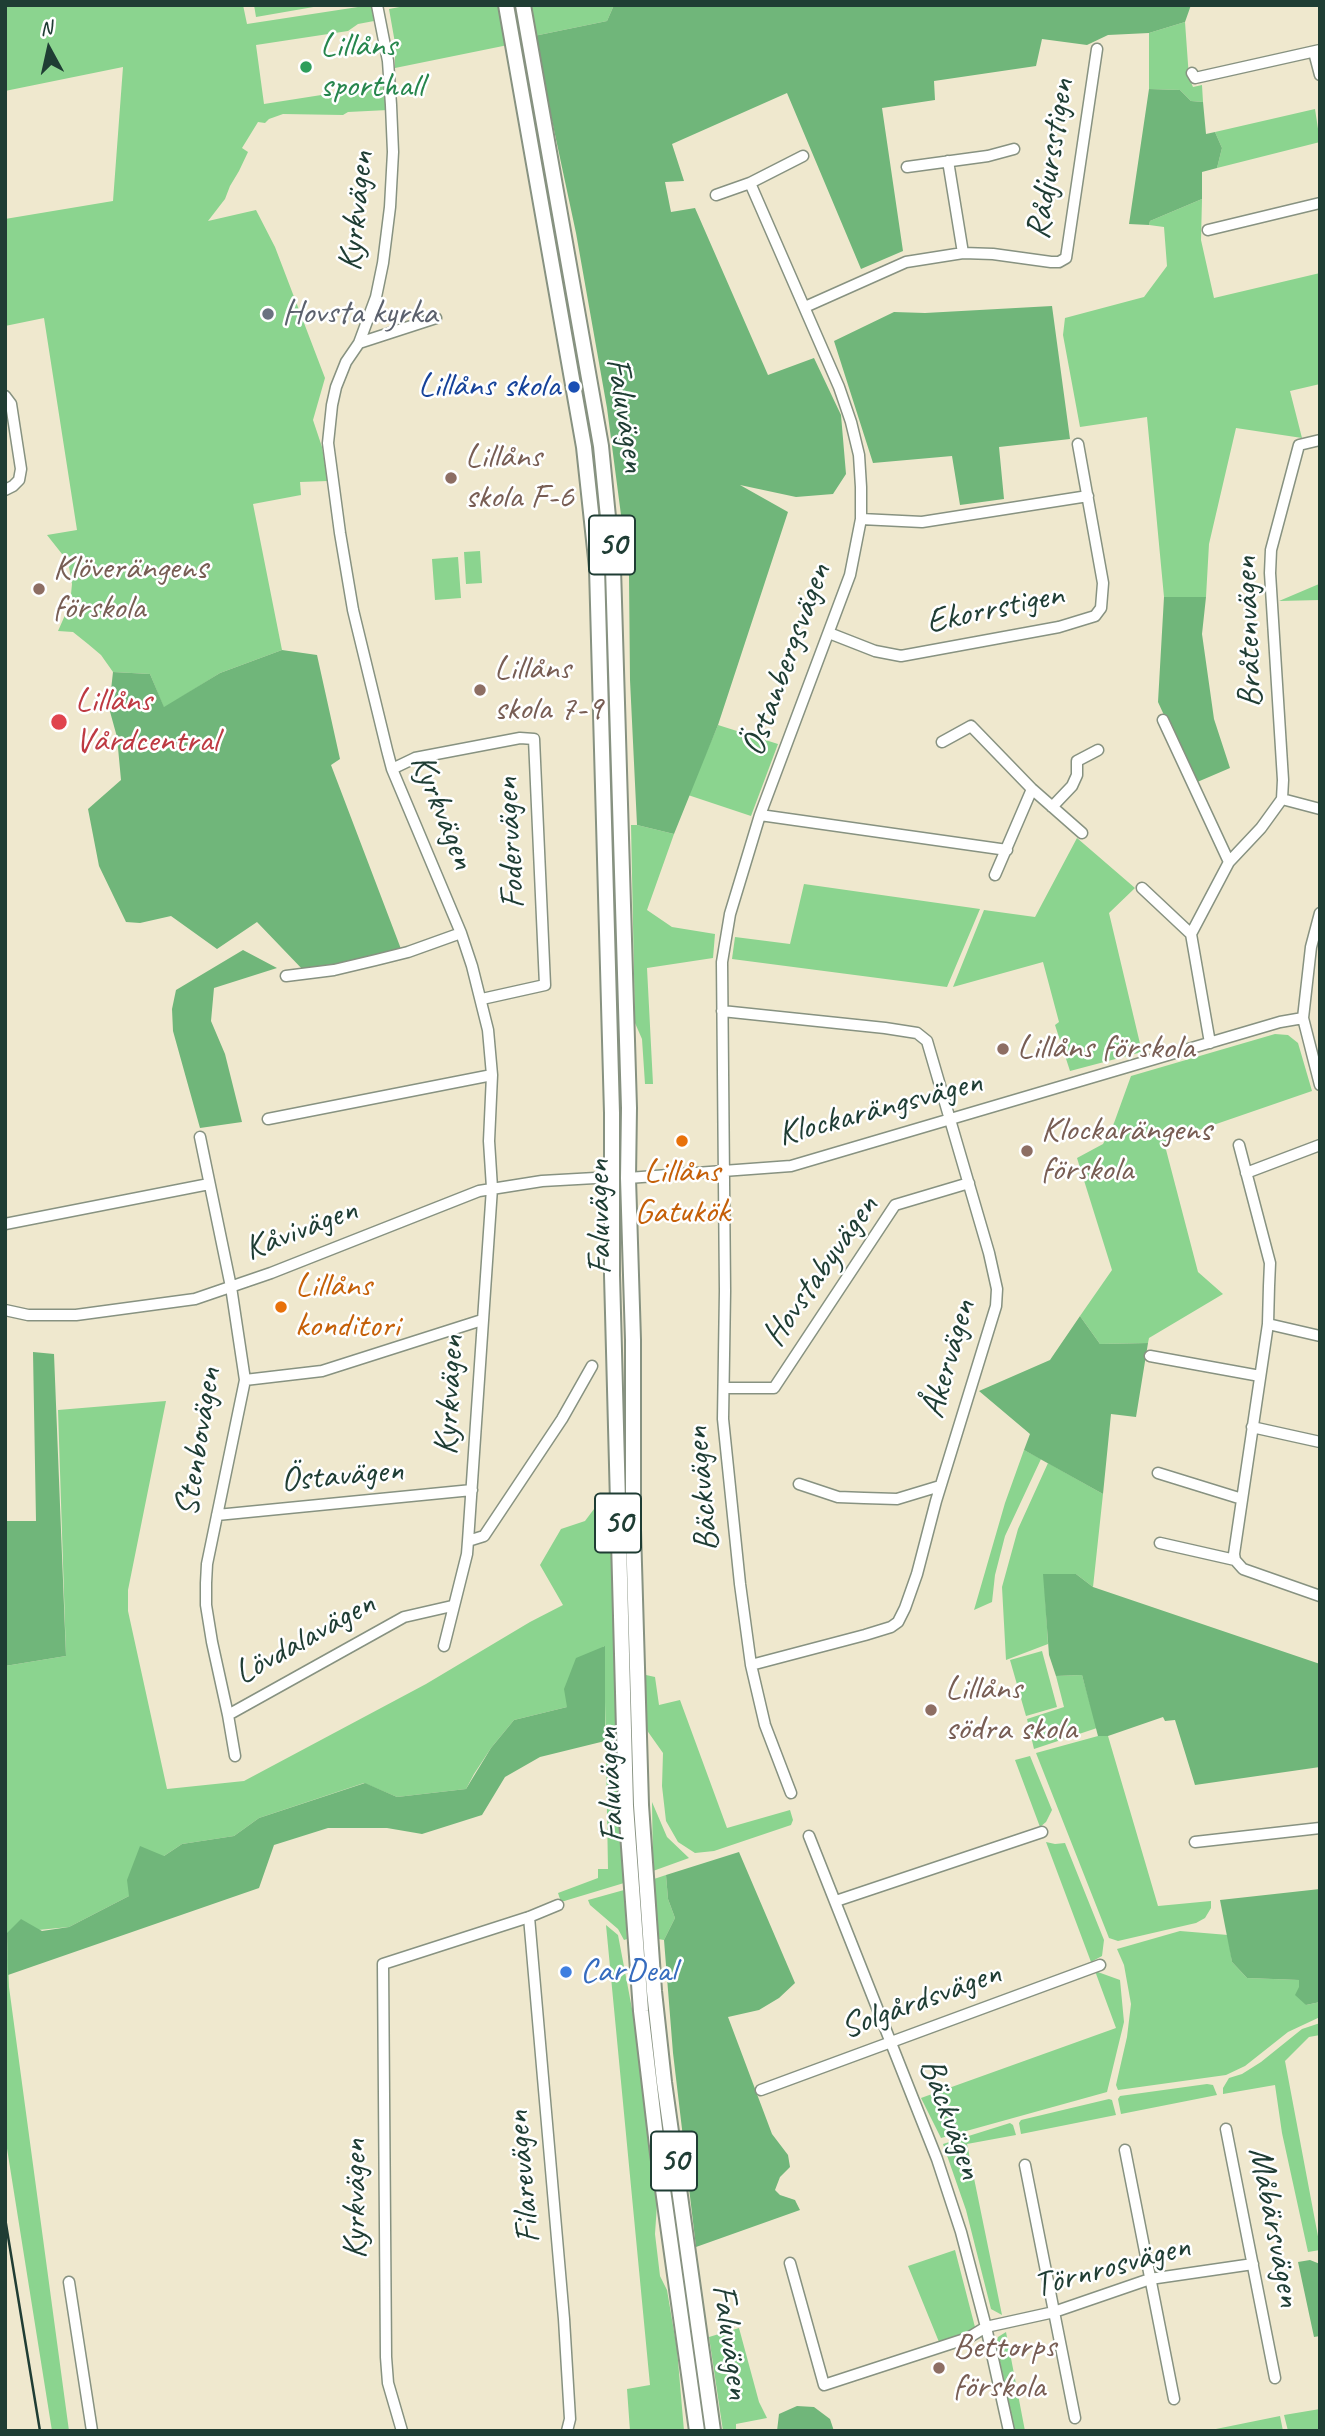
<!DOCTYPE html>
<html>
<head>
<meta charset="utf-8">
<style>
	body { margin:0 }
	#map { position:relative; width:1325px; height:2436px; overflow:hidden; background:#efe8ce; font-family:Caveat,sans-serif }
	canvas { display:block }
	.frame { position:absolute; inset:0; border:7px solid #1f3d34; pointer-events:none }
	.north { position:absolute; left:14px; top:14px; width:70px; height:70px; -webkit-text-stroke:5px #fff; paint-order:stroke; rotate:352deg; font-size:19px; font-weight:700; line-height:28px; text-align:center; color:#1f3d34 }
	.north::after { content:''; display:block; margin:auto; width:24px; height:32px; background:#1f3d34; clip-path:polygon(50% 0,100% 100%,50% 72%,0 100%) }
</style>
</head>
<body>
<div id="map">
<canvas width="1325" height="2436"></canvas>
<div class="frame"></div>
<div class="north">N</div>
</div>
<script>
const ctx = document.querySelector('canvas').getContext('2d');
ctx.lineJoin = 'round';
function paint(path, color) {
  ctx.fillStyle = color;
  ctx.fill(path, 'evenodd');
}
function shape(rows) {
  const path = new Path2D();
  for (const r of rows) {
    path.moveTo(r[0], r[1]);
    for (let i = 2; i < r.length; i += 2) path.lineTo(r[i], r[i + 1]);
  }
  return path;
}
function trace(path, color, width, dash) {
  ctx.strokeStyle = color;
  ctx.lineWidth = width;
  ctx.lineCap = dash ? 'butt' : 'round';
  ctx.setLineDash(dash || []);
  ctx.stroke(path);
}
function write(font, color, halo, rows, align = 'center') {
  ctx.font = font + ' Caveat,sans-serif';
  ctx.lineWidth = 5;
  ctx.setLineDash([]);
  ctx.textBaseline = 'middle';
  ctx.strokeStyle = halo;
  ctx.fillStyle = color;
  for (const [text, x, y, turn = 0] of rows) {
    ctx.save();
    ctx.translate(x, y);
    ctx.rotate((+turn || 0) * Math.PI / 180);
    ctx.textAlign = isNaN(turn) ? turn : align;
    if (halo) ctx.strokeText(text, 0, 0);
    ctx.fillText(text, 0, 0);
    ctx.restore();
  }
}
const green = shape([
	[5,5,243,5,247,24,371,5,374,21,358,24,348,31,256,45,264,104,385,85,388,110,348,112,343,115,283,114,269,119,265,123,258,122,242,148,248,152,239,171,230,186,225,199,208,221,256,210,275,247,325,378,313,420,322,447,328,481,300,482,301,495,253,504,282,650,220,673,164,708,150,674,113,672,101,655,88,644,73,632,58,631,70,604,72,584,69,567,62,554,47,535,77,530,44,318,5,326,5,219,113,201,123,67,5,91],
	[254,5,325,5,256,17],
	[410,5,501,5,508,45,395,68,395,43,389,9],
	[528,5,614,5,607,21,534,36],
	[1185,22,1189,78,1193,87,1202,85,1203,102,1191,101,1180,90,1149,89,1149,33],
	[1315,109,1320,142,1217,168,1222,148,1215,132],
	[1202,199,1201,240,1214,298,1320,273,1320,384,1290,391,1302,438,1236,428,1209,544,1206,597,1164,597,1147,417,1080,427,1063,335,1065,318,1144,297,1167,266,1164,227,1149,225,1150,221],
	[480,551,482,583,466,584,464,552],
	[458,557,461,598,435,600,432,559],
	[1320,583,1320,600,1279,601,1319,584],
	[718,725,778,744,751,816,688,795],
	[631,825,637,825,674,834,647,910,672,927,715,934,713,958,647,968,653,1084,645,1084,642,1039,635,1023],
	[1077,838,1135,888,1109,913,1142,1052,1070,1071,1055,1025,1059,1022,1043,962,953,987,984,910,1035,917],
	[804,884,980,909,947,987,732,959,735,937,790,944],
	[1275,1034,1288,1035,1298,1043,1312,1091,1164,1142,1198,1272,1223,1294,1149,1338,1148,1343,1100,1344,1080,1316,1112,1270,1077,1158,1103,1144,1114,1123,1131,1076],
	[166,1401,128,1590,128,1611,167,1789,244,1781,426,1684,530,1622,563,1605,540,1565,561,1529,585,1521,603,1497,609,1506,624,1883,561,1902,558,1893,598,1878,598,1869,608,1869,604,1646,567,1707,514,1720,491,1748,474,1774,466,1789,397,1797,364,1783,259,1818,234,1836,182,1844,164,1856,129,1896,69,1927,7,1933,9,1987,69,2431,52,2431,5,2136,5,1666,66,1656,58,1410],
	[1024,1450,1041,1459,1005,1536,995,1575,992,1602,974,1610,1005,1503],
	[1048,1463,1103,1494,1093,1587,1076,1574,1044,1575,1048,1644,1006,1660,1002,1587,1018,1529],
	[1042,1651,1057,1707,1026,1716,1010,1660],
	[646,1675,655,1677,659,1705,680,1700,727,1828,790,1810,793,1820,791,1825,714,1851,695,1853,678,1842,666,1821,662,1786,663,1753,646,1729],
	[1082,1675,1097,1728,1034,1749,1027,1719,1064,1707,1056,1676],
	[1098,1736,1108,1736,1158,1906,1211,1901,1211,1908,1205,1918,1196,1923,1118,1941,1109,1938,1036,1753],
	[1030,1756,1052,1810,1046,1822,1040,1827,1015,1760],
	[652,1802,667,1837,689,1858,653,1871],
	[1046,1842,1055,1844,1065,1843,1104,1940,1102,1956,1091,1962],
	[666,1875,668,1899,675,1918,664,1940,658,1939,654,1879],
	[624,1890,627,1939,624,1940,618,1929,590,1905,588,1900],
	[606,1925,618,1935,633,2014,657,2204,655,2234,660,2276,667,2290,677,2349,684,2431,630,2431,627,2389,650,2385],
	[1180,1931,1228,1935,1232,1962,1247,1978,1299,1980,1306,2005,1320,2002,1320,2017,1288,2032,1245,2066,1226,2075,1118,2090,1116,2085,1127,2037,1131,2004,1124,1965,1117,1949],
	[1095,1971,1120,1980,1124,2022,1107,2092,941,2138,921,2098,1116,2028],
	[1320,2023,1320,2035,1309,2037,1285,2061,1320,2247,1320,2250,1308,2252,1282,2133,1275,2085,1223,2094,1223,2088,1229,2078,1242,2074,1261,2062,1302,2029],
	[1207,2084,1213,2085,1217,2095,1121,2114,1118,2099,1120,2096],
	[1109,2099,1112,2100,1116,2115,1021,2134,1019,2123,1021,2120],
	[1010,2123,1013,2125,1016,2135,967,2144,1002,2315,991,2309,966,2210,943,2144],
	[955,2250,976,2331,939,2342,908,2266],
	[739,2328,759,2402,767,2418,736,2424,736,2431,723,2431,709,2337],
	[1006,2332,1025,2431,1015,2431,996,2344,998,2337],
	[1320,2409,1320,2431,1288,2431,1284,2415],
	[1280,2416,1283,2431,1206,2431]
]);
const forest = shape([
	[614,5,1191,5,1185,22,1149,33,1108,35,1087,45,1042,39,1036,66,934,81,935,100,882,108,903,251,861,269,787,93,672,144,684,181,665,182,671,212,695,208,768,375,814,358,841,415,846,474,833,494,796,497,740,485,788,512,718,725,674,834,637,825,630,680,629,576,607,408,576,233,534,36,607,21],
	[1149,89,1180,90,1191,101,1203,102,1206,134,1215,132,1222,148,1217,168,1202,172,1202,199,1150,221,1149,225,1129,224],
	[1052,306,1070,439,999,447,1004,499,960,505,952,456,873,463,834,341,894,312,925,313],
	[1164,597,1206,597,1202,634,1214,719,1230,768,1195,783,1158,702],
	[282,650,317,655,340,759,331,765,401,949,305,972,257,922,217,949,171,916,140,923,126,922,99,866,88,809,121,780,117,737,109,708,113,672,150,674,164,707,220,673],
	[243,950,277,968,214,988,211,1021,225,1054,242,1122,200,1128,173,1031,172,1009,176,990],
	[1080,1316,1100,1344,1148,1343,1136,1417,1111,1414,1103,1494,1024,1450,1030,1434,979,1391,1050,1360],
	[33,1352,54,1354,66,1656,5,1666,5,1521,36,1521],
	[1043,1574,1076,1574,1093,1587,1320,1664,1320,1767,1195,1785,1175,1720,1165,1721,1163,1717,1108,1736,1098,1736,1082,1675,1056,1676,1049,1655],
	[605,1646,605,1741,540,1757,505,1777,482,1815,422,1834,387,1828,328,1828,274,1845,259,1888,8,1975,7,1933,21,1919,42,1931,69,1927,129,1896,127,1880,140,1846,164,1856,182,1844,234,1836,259,1818,365,1783,397,1797,466,1789,491,1748,514,1720,567,1707,564,1689,576,1658],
	[739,1852,795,1983,779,1998,759,2010,728,2017,772,2134,788,2155,790,2167,780,2177,775,2190,780,2195,795,2200,800,2210,696,2247,673,2053,664,1940,675,1918,668,1899,666,1875],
	[1320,1889,1320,2002,1306,2005,1295,1995,1299,1987,1299,1980,1247,1978,1232,1962,1220,1900],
	[1310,2260,1320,2264,1320,2336,1314,2337,1298,2262],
	[797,2406,814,2407,830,2419,834,2431,777,2431,779,2414]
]);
const minor = shape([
	[377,5,388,61,391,105,393,152,390,207,383,263,376,297,359,343,346,362,336,387,332,405,328,443,340,533,353,610,387,750,392,769,461,933,472,966,488,1030,492,1075,489,1141,492,1188,468,1541,467,1554,444,1646],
	[1314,52,1320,75],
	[1192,73,1195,78,1320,50],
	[948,161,963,253],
	[907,167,988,156,1014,149],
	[750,183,839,387,851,422,859,455,861,487,861,519,850,575,760,815,730,914,722,962,725,1291,723,1419,740,1584,751,1665,765,1725,791,1793],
	[716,195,750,183,803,156],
	[1208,230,1320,203],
	[805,307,906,262,963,253,993,254,1051,262,1059,262,1066,258,1097,49],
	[359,343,436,318],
	[5,396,11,404,21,469,19,480,13,486,5,490],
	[861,519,922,522,1088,496],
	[829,633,875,651,901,656,1059,627,1095,616,1101,608,1103,583,1078,444],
	[1163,720,1229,862],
	[942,742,971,726,1032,789,1082,833],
	[392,769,415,758,520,738,534,739,545,985,482,999],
	[1282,799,1320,809],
	[1052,807,1072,786,1077,775,1077,761,1098,750],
	[760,815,1007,850],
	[995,875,1032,789],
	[1142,888,1191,934],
	[1320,913,1311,947,1303,1018,1320,1085],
	[286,976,334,970,376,960,408,952,461,933],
	[722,1011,885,1028,917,1033,927,1041,989,1253,997,1289,996,1306,936,1501,917,1574,905,1608,898,1622,891,1627,865,1635,751,1665],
	[1210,1043,1191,934,1229,862,1261,828,1282,799,1283,780,1270,573,1271,550,1299,445,1320,440],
	[268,1119,492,1075],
	[200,1137,231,1287,245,1380,207,1564,206,1583,206,1605,212,1642,228,1715],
	[1239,1145,1270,1263,1269,1286,1268,1324,1234,1554,1235,1560,1243,1569,1320,1596],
	[1246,1173,1320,1145],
	[628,1178,791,1166,1280,1022,1303,1018],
	[5,1224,209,1184],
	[5,1310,28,1315,76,1315,195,1299,271,1273,479,1191,542,1181,613,1177],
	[1268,1324,1320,1336],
	[1150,1356,1260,1376],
	[245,1380,322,1371,482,1320],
	[724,1388,774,1388,895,1205,969,1183],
	[1252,1427,1320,1442],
	[1158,1473,1242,1499],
	[799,1484,838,1497,864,1498,897,1499,940,1486],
	[217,1515,472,1490],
	[468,1541,484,1536,562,1419,592,1366],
	[1160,1543,1235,1560],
	[235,1756,228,1715,404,1617,452,1606],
	[809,1836,937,2159,961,2232,986,2327,1009,2431],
	[1195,1842,1320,1828],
	[836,1901,1042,1832],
	[529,1917,564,2319,570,2419,567,2431],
	[761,2090,1100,1965],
	[1226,2129,1275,2378],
	[1125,2150,1174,2399],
	[1025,2165,1075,2418],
	[790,2263,824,2385,968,2338,986,2327,1054,2312,1150,2279,1253,2264],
	[69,2282,92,2431],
	[402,2431,388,2383,386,2357,383,1964,529,1917,558,1905]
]);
const highway = shape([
	[506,5,584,447,597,568,612,1113,612,1275,626,1806,641,2011,658,2154,697,2431],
	[523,5,601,446,613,568,629,1108,628,1178,633,1340,633,1530,641,1805,654,1991,664,2082,713,2431]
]);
const rail = shape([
	[5,2218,40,2431]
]);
const markers = [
	[306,67,7,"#2e9e5b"],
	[268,314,7,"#6b7280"],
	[574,387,7,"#1a4fb4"],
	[451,478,7,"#8d6e63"],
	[39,589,7,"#8d6e63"],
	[480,690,7,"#8d6e63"],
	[59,722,9,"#e0444e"],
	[1003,1049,7,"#8d6e63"],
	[682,1141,7,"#e8710a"],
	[1027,1151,7,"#8d6e63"],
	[281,1307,7,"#e8710a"],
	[931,1710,7,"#8d6e63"],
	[566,1972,7,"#3f7fe0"],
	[939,2368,7,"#8d6e63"]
];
const shields = [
	[612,545,46],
	[618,1523,46],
	[674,2161,46]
];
const shieldNames = [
	["50",612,545],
	["50",618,1523],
	["50",674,2161]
];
const leisureNames = [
	["Lillåns",320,47],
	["sporthall",320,87]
];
const streetNames = [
	["Rådjursstigen",1051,159,-81],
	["Kyrkvägen",357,211,-84],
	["Faluvägen",625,415,81],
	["Ekorrstigen",995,609,-12],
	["Bråtenvägen",1249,632,-92],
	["Östanbergsvägen",787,660,-70],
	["Kyrkvägen",442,812,68],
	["Fodervägen",511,843,-93],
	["Klockarängsvägen",880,1109,-15],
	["Faluvägen",600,1217,-91],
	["Kåvivägen",301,1230,-21],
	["Hovstabyvägen",821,1271,-55],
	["Åkervägen",949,1359,-74],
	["Kyrkvägen",450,1395,-87],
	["Stenbovägen",199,1442,-81],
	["Östavägen",342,1476,-5],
	["Bäckvägen",703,1489,-95],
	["Lövdalavägen",305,1639,-29],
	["Faluvägen",611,1785,-93],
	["Solgårdsvägen",921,2001,-20],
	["Bäckvägen",950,2119,70],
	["Filarevägen",524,2177,-95],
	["Kyrkvägen",356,2199,-90],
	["Måbärsvägen",1274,2227,79],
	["Törnrosvägen",1112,2267,-15],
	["Faluvägen",730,2342,82]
];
const worshipNames = [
	["Hovsta kyrka",282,314]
];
const transitNames = [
	["Lillåns skola",560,387]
];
const educationNames = [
	["Lillåns",465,458],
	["skola F-6",465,498],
	["Klöverängens",53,569],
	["förskola",53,609],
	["Lillåns",494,670],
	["skola 7-9",494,710],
	["Lillåns förskola",1017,1049],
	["Klockarängens",1041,1131],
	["förskola",1041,1171],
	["Lillåns",945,1690],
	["södra skola",945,1730],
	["Bettorps",953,2348],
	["förskola",953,2388]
];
const healthNames = [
	["Lillåns",75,702],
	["Vårdcentral",75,742]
];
const foodNames = [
	["Lillåns",682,1173],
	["Gatukök",682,1213],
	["Lillåns",295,1287,"left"],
	["konditori",295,1327,"left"]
];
const shopNames = [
	["CarDeal",580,1972]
];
paint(green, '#8bd48f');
paint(forest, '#70b67a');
trace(minor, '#879281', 13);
trace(highway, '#879281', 18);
trace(minor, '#fff', 10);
trace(highway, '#fff', 14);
trace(rail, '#1f3d34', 2.5);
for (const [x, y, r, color] of markers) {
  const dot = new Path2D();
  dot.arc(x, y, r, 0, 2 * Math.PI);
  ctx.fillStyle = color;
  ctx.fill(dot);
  trace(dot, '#fff', 2.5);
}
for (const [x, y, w] of shields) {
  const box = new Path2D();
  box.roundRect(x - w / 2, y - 29.5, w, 59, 5);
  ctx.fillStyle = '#fff';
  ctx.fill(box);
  trace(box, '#1f3d34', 2);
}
write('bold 33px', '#1f3d34', null, shieldNames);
write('35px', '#27864d', '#fff', leisureNames, 'left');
write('35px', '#1f3d34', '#fff', streetNames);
write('35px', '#5b616d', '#fff', worshipNames, 'left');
write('35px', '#164399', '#fff', transitNames, 'right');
write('35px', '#785e54', '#fff', educationNames, 'left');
write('35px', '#be3a42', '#fff', healthNames, 'left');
write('35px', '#c56008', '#fff', foodNames);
write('35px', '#366cbe', '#fff', shopNames, 'left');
</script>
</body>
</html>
